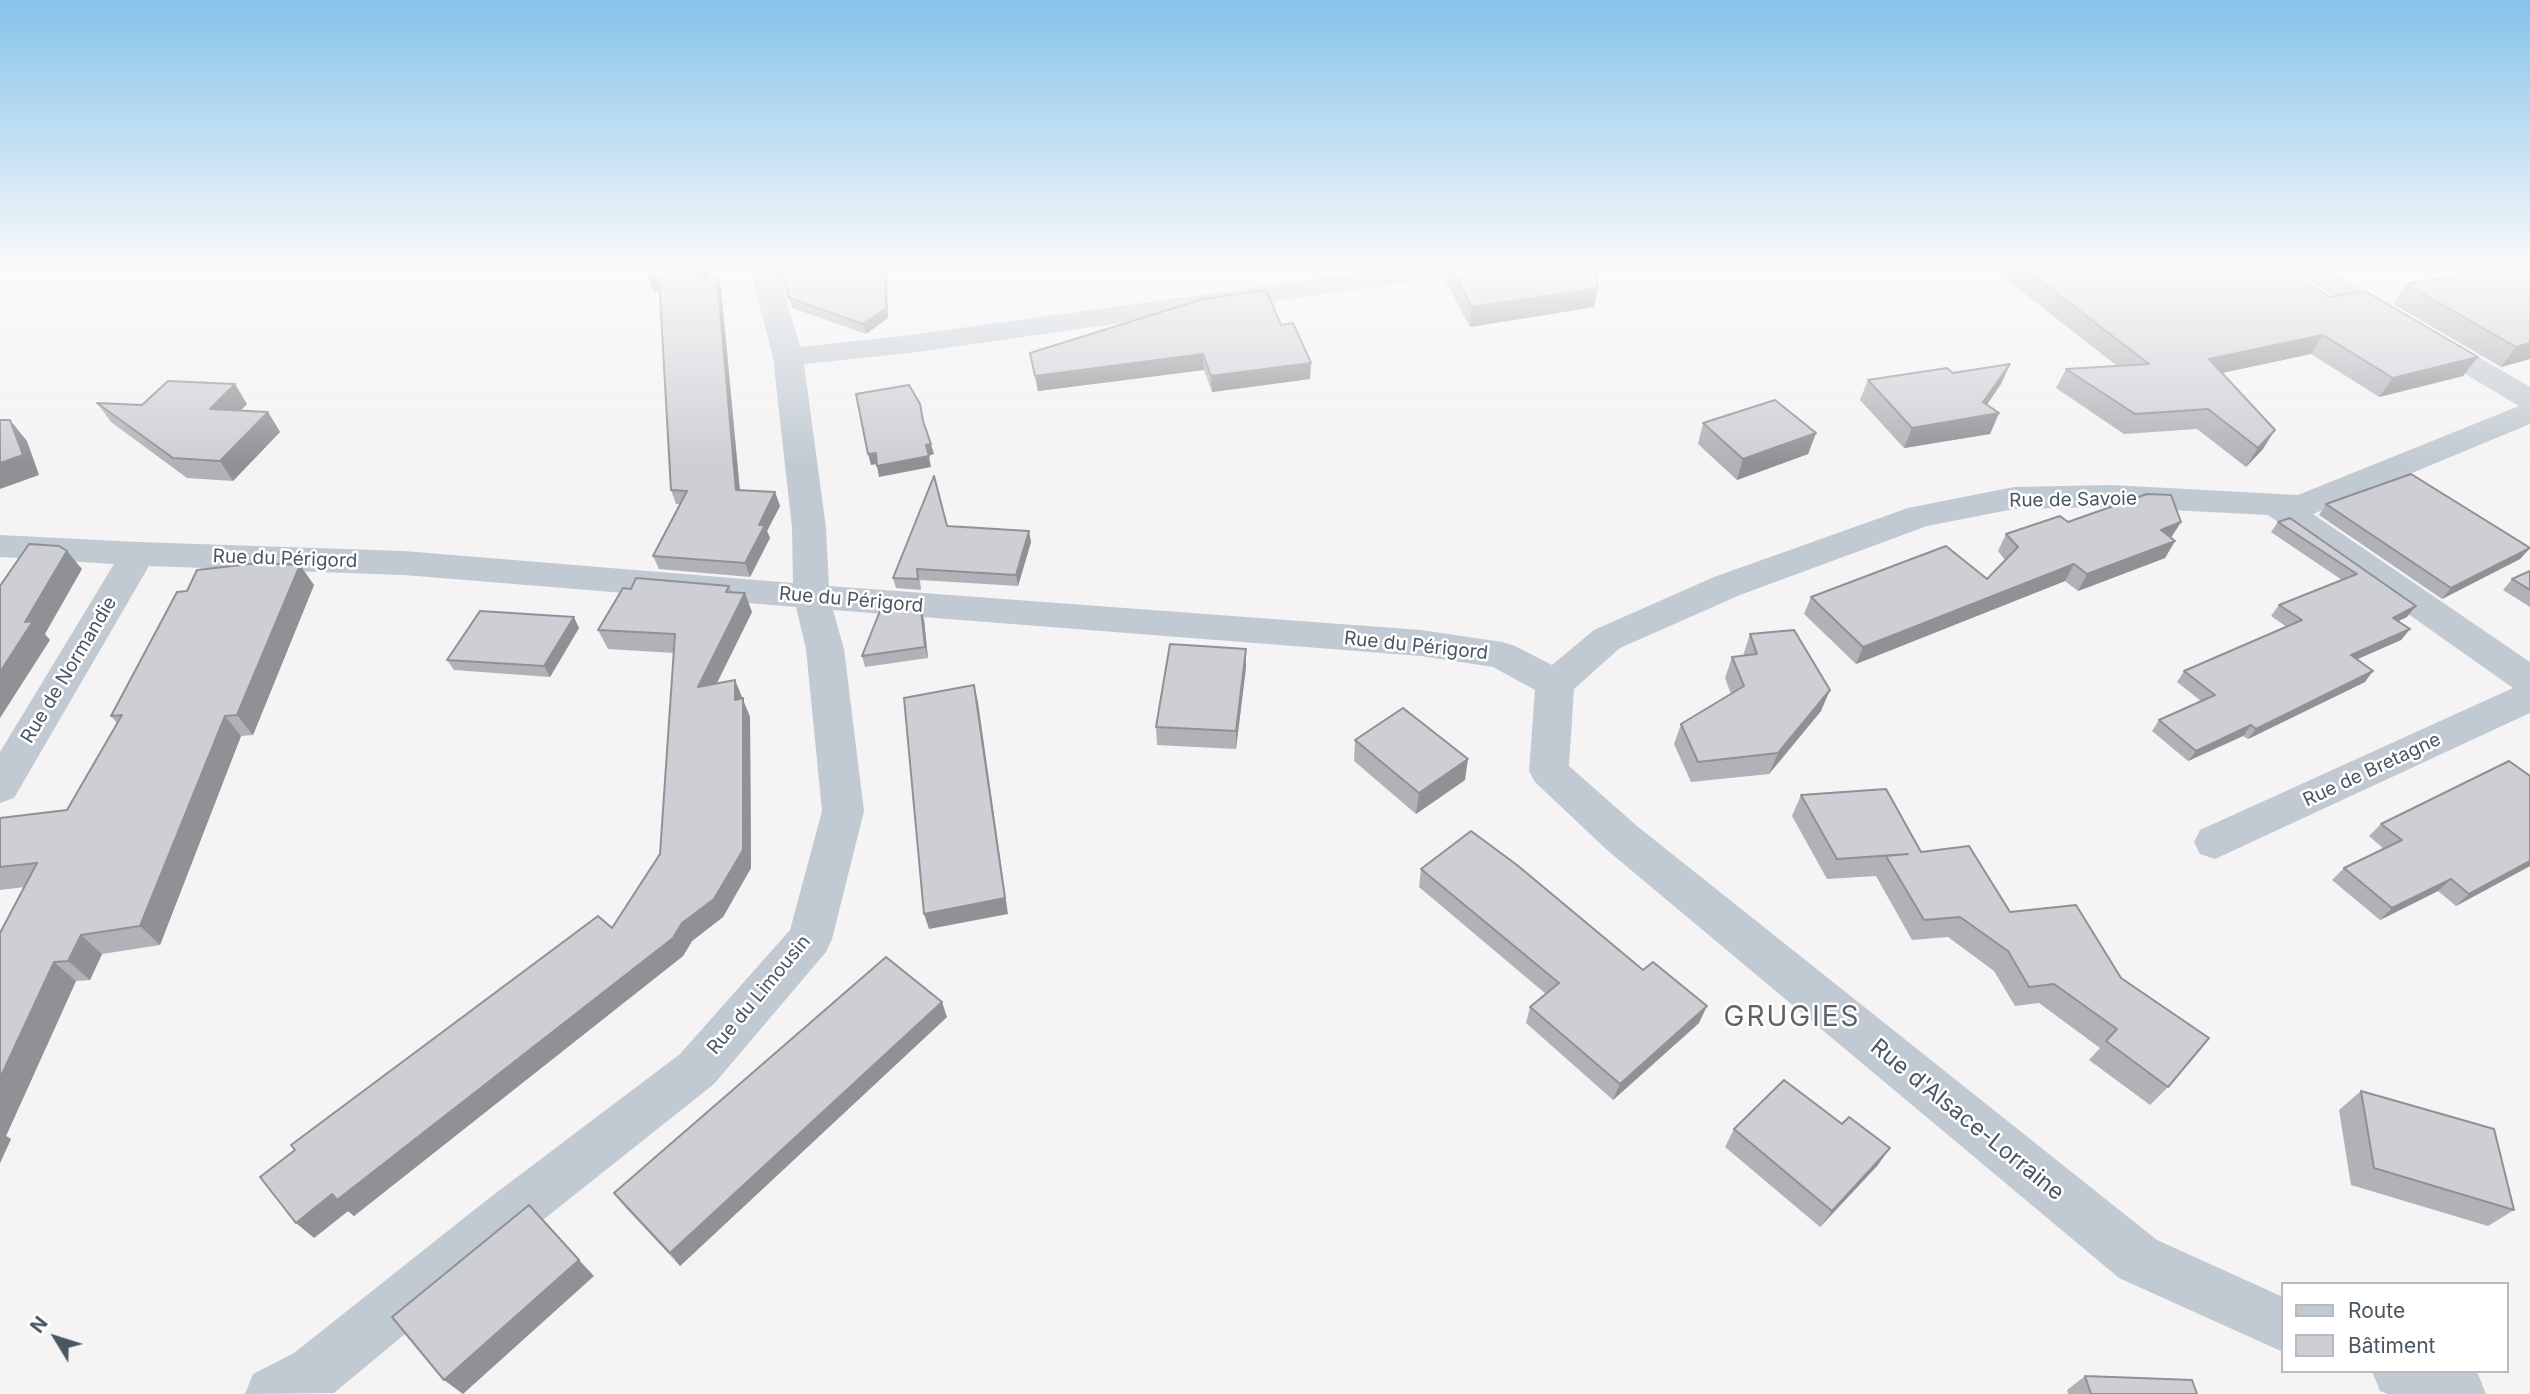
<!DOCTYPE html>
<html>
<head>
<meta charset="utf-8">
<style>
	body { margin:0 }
	#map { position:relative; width:2530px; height:1394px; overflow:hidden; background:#f5f3f3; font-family:Inter,sans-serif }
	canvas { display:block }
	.legend { position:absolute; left:2281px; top:1282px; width:228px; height:91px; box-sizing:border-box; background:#fff; border:2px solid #b7bbc0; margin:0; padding:9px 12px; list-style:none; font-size:21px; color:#4a5661 }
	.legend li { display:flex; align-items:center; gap:14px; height:35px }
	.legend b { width:35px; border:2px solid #b7bbc0 }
	.north { position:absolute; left:21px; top:1303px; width:70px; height:70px; -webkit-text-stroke:5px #fff; paint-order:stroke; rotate:308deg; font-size:19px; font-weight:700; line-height:28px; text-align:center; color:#4a5661 }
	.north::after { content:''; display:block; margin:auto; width:24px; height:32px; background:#4a5661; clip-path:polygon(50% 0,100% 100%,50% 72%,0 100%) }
</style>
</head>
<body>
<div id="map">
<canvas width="2530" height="1394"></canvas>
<ul class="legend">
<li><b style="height:9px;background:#c1cad2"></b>Route</li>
<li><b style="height:19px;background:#cdcfd5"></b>Bâtiment</li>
</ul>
<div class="north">N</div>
</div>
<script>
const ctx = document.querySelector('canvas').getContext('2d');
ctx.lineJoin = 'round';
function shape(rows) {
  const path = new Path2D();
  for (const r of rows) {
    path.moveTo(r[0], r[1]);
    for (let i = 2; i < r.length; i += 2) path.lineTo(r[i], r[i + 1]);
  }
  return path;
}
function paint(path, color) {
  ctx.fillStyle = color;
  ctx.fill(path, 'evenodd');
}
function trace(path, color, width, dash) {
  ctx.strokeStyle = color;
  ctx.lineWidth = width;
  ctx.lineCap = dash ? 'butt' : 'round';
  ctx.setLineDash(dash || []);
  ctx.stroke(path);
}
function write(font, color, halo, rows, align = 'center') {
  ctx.font = font + ' Inter,sans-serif';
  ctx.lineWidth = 5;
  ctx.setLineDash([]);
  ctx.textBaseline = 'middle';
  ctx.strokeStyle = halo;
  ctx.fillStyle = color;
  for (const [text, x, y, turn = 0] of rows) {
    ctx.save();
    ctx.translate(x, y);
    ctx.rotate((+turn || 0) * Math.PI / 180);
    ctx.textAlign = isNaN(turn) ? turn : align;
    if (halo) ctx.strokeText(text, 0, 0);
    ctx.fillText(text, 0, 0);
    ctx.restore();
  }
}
const street = shape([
	[756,268,784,268,782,284,800,347,910,335,1395,268,1466,268,1462,274,1452,276,910,353,804,364,826,528,829,586,1421,630,1502,642,1515,646,1552,665,1594,630,1714,577,1908,508,2014,487,2111,485,2298,495,2519,406,2297,274,2293,268,2326,268,2530,387,2530,424,2313,514,2530,662,2530,713,2215,859,2200,854,2194,842,2200,830,2513,688,2268,515,2111,507,2014,509,1927,526,1740,595,1620,648,1574,689,1569,766,1637,826,2157,1240,2283,1297,2283,1352,2119,1278,1607,850,1535,782,1529,771,1535,690,1493,667,1421,656,833,610,844,649,864,811,832,939,826,952,714,1084,524,1235,334,1393,245,1394,253,1374,294,1353,488,1199,680,1054,790,930,822,811,806,649,796,607,404,575,149,566,14,798,0,803,0,752,114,564,0,557,0,535,138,542,404,551,793,583,792,528,773,357,754,284,756,268],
	[2372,1371,2471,1371,2478,1374,2486,1394,2388,1394,2380,1391,2372,1371]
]);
const wall = shape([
	[1446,268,1596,268,1598,288,1594,307,1470,327,1445,280],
	[1992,268,2280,268,2330,297,2478,357,2463,376,2379,397,2311,354,2222,373,2263,449,2246,467,2197,429,2124,434,2056,388,2066,369,2117,366],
	[2530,268,2530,359,2501,367,2393,304,2406,284],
	[782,274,888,318,866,334,792,308],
	[708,277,721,288,740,490,775,492,780,506,767,531,770,538,750,577,659,569,653,556,680,504,676,504,671,490,660,291,654,292],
	[1281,325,1310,379,1212,392,1204,370,1038,391,1030,353],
	[2010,364,2001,384,1987,405,1999,413,1990,434,1904,448,1860,400,1868,380,1953,373],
	[97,403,142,405,247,404,240,411,268,412,280,432,233,481,187,478,111,422],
	[1703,423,1816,433,1808,454,1737,480,1698,444],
	[2326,504,2530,548,2520,559,2442,599,2319,515],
	[2290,518,2407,617,2398,621,2410,629,2401,640,2357,659,2365,682,2248,739,2243,736,2188,761,2152,731,2159,720,2201,701,2177,682,2184,671,2287,627,2271,616,2279,605,2342,580,2271,532,2278,522],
	[2181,522,2171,538,2175,541,2165,558,2078,591,2065,581,1856,664,1804,614,1811,597,1987,579,2005,560,1998,551,2006,534],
	[947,526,1031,542,1018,586,920,580,921,590,896,588,893,578],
	[2530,571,2530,607,2503,590,2512,579],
	[314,585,253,735,241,736,160,945,102,954,90,980,76,981,6,1136,11,1139,0,1163,25,887,0,890,0,818,67,810,117,723,111,716],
	[729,586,732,592,752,612,717,683,735,680,750,717,751,868,723,917,692,941,683,956,354,1216,348,1211,314,1238,612,928,660,854,674,653,608,649,598,630,631,589],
	[921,609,924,620,928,658,865,667,862,656],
	[579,628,550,677,454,670,447,660],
	[1750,634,1821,711,1769,774,1691,782,1674,744,1681,724,1731,694,1725,678,1732,657,1743,656],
	[1246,649,1246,667,1236,749,1157,745,1156,727],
	[1355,740,1465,780,1416,814,1354,761],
	[1801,795,1921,852,2010,912,2168,1087,2150,1105,2089,1060,2100,1048,2039,1003,2015,1006,1994,971,1948,937,1912,940,1876,876,1827,879,1792,816],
	[2381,824,2530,866,2456,906,2438,891,2380,920,2332,880,2344,868,2384,849,2369,836],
	[1421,869,1699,1023,1613,1100,1526,1023,1530,1007,1546,994,1419,887],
	[947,1017,680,1266,625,1207,614,1193],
	[2361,1091,2514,1210,2488,1226,2351,1185,2339,1110],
	[1842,1124,1890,1148,1877,1166,1820,1227,1725,1147,1734,1129],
	[2085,1376,2197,1394,2068,1394,2067,1390]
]);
const shadedWall = shape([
	[703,268,709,268,706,291,702,278],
	[885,268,887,268,888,318,866,334,863,324],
	[717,275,721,288,741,504,736,490],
	[659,278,664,290,654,292,649,279],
	[1598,288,1594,307,1470,327,1472,307],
	[2323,335,2311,354,2198,378,2209,359],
	[2530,343,2530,359,2501,367,2516,347],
	[1203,354,1204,370,1038,391,1035,376],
	[2478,357,2463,376,2379,397,2393,378],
	[1311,363,1310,379,1212,392,1211,376],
	[2010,364,2001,384,1978,417,1999,413,1990,434,1904,448,1912,428,1983,402],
	[235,384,247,404,222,429,210,409],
	[268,412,280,432,233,481,220,461],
	[10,420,27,441,39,475,0,489,0,463],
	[2275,430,2263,449,2246,467,2258,448],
	[1816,433,1808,454,1737,480,1743,459],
	[931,444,934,454,928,456,926,445],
	[876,453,878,464,871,465,868,454],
	[929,456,931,467,879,477,877,466],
	[775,492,780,506,767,531,770,538,750,577,745,563,759,525],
	[2181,522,2170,539,2161,530],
	[1029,531,1031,542,1018,586,1016,575],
	[2175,541,2165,558,2078,591,2087,574],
	[2530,548,2520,559,2442,599,2451,588],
	[67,551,82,569,45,634,50,640,0,718,0,672,25,622],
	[2074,564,2065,581,1856,664,1863,647],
	[300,565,314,585,253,735,237,715],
	[745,593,752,612,706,705,698,687],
	[2416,606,2407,617,2384,628,2393,618],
	[921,609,924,620,928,658,925,647],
	[574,617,579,628,550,677,544,666],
	[2410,629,2401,640,2342,666,2351,655],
	[1246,649,1246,667,1236,749,1236,731],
	[2373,671,2365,682,2248,739,2256,729],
	[735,680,750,717,751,868,723,917,692,941,683,956,354,1216,348,1211,314,1238,296,1223,682,923,735,700],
	[974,685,978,702,1008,914,929,929,924,914],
	[1830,690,1821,711,1769,774,1778,753],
	[225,716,241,736,160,945,140,926],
	[2251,725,2243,736,2188,761,2196,751],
	[1468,759,1465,780,1416,814,1419,793],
	[2530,861,2530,866,2456,906,2469,894],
	[2451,879,2438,891,2380,920,2392,908],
	[81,935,102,954,90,980,68,961],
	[54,962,76,981,6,1136,11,1139,0,1163,0,1078],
	[942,1002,947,1017,680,1266,670,1253],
	[1707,1006,1699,1023,1613,1100,1620,1084],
	[1890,1148,1877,1166,1820,1227,1832,1211],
	[579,1260,594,1276,463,1394,444,1380]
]);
const building = shape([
	[651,268,703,268,702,278,717,275,736,490,775,492,759,525,765,525,745,563,653,556,687,491,671,490,659,278,649,279,651,268],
	[783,268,885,268,886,308,863,324,789,298,782,274,783,268],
	[1451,268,1596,268,1598,288,1472,307,1451,268],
	[2024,268,2280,268,2330,297,2365,291,2478,357,2393,378,2323,335,2209,359,2275,430,2258,448,2208,409,2135,414,2066,369,2149,364,2024,268],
	[2503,268,2530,268,2530,343,2516,347,2406,284,2503,268],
	[1266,290,1281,325,1293,323,1311,363,1211,376,1203,354,1035,376,1030,353,1203,299,1266,290],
	[2010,364,1983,402,1999,413,1912,428,1868,380,1947,368,1953,373,2010,364],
	[168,381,235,384,210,409,268,412,220,461,173,458,97,403,142,405,168,381],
	[909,385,920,404,923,421,931,444,926,445,929,456,877,466,876,453,868,454,856,394,909,385],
	[1775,400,1816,433,1743,459,1703,423,1775,400],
	[0,420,10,420,23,455,0,463,0,420],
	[2411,474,2530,548,2451,588,2326,504,2411,474],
	[934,476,947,526,1029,531,1016,575,917,569,918,579,893,578,934,476],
	[2147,494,2171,495,2181,522,2161,530,2175,541,2087,574,2074,564,1863,647,1811,597,1946,546,1987,579,2018,547,2006,534,2060,516,2068,522,2147,494],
	[2290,518,2416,606,2393,618,2410,629,2351,655,2373,671,2256,729,2251,725,2196,751,2159,720,2215,695,2184,671,2302,620,2279,605,2357,574,2278,522,2290,518],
	[29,544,59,546,67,551,25,622,33,621,0,672,0,586,29,544],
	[259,563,300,565,237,715,225,716,140,926,81,935,68,961,54,962,0,1078,0,933,37,863,0,867,0,818,67,810,122,715,111,716,177,592,187,591,197,570,259,563],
	[2530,571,2530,590,2512,579,2530,571],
	[636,578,729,586,726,592,745,593,698,687,735,680,735,700,743,698,743,850,714,899,682,923,673,938,337,1200,332,1194,296,1223,260,1177,295,1150,291,1145,598,916,612,928,660,854,675,634,598,630,623,588,631,589,636,578],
	[882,606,921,609,925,647,862,656,882,606],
	[480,611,574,617,544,666,447,660,480,611],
	[1794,630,1830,690,1778,753,1698,762,1681,724,1744,686,1732,657,1757,654,1750,634,1794,630],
	[1170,644,1246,649,1236,731,1156,727,1170,644],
	[974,685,1005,898,924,914,904,698,974,685],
	[1403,708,1468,759,1419,793,1355,740,1403,708],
	[2509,761,2530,776,2530,861,2469,894,2451,879,2392,908,2344,868,2402,840,2381,824,2509,761],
	[1886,789,1921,852,1969,846,2010,912,2076,905,2121,978,2209,1038,2168,1087,2106,1041,2117,1029,2054,984,2029,987,2008,951,1960,917,1924,920,1886,856,1908,854,1837,859,1801,795,1886,789],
	[1471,831,1517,865,1643,970,1653,962,1707,1006,1620,1084,1530,1007,1559,983,1421,869,1471,831],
	[886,957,942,1002,670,1253,614,1193,886,957],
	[1784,1080,1842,1124,1849,1117,1890,1148,1832,1211,1734,1129,1784,1080],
	[2361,1091,2494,1129,2514,1210,2374,1168,2361,1091],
	[529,1205,579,1260,444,1380,392,1317,529,1205],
	[2085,1376,2192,1380,2197,1394,2091,1394,2085,1376]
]);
const streetNames = [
	["Rue de Savoie",2073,500,-1],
	["Rue du Périgord",285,559,2],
	["Rue du Périgord",851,600,5],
	["Rue du Périgord",1416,646,6],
	["Rue de Normandie",69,670,-59],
	["Rue de Bretagne",2372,770,-25],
	["Rue du Limousin",759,995,-50]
];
const nearStreetnames = [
	["Rue d'Alsace-Lorraine",1967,1120,39]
];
const nearQuarternames = [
	["GRUGIES",1792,1018]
];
paint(street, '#c1cad2');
paint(wall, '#b0b2b7');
paint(shadedWall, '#909195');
paint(building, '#cdcfd5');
trace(building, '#909195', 2);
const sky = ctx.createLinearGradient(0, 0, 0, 463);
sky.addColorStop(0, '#85c3ea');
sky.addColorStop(0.58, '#fafafa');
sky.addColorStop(1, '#fafafa00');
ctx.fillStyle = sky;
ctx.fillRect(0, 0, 2530, 463);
write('19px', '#4a5661', '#fff', streetNames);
write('23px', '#4a5661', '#fff', nearStreetnames);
ctx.letterSpacing = '2px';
write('28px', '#5f6368', '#fff', nearQuarternames);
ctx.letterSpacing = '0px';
</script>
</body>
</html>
